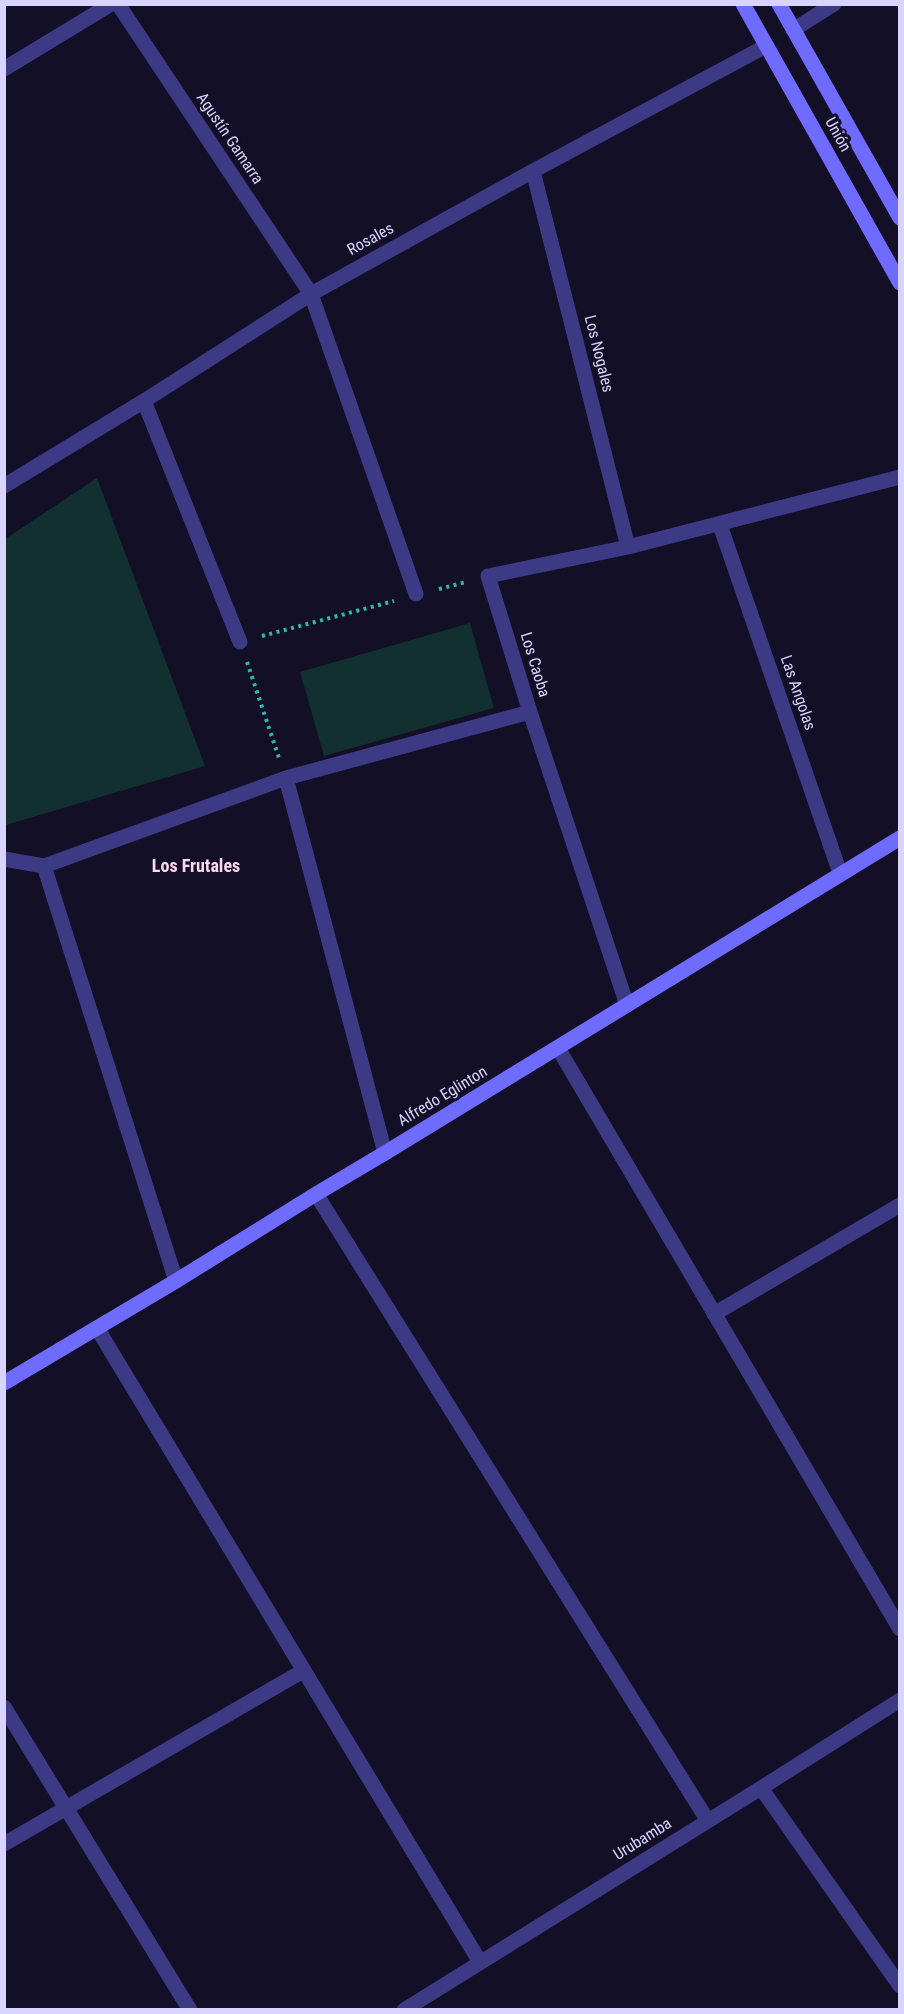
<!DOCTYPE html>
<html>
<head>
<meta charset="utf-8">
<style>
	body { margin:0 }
	#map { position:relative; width:904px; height:2014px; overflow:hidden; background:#130f26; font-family:"Roboto Condensed",sans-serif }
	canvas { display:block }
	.frame { position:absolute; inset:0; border:6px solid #d9d4ff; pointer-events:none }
</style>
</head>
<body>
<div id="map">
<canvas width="904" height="2014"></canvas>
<div class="frame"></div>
</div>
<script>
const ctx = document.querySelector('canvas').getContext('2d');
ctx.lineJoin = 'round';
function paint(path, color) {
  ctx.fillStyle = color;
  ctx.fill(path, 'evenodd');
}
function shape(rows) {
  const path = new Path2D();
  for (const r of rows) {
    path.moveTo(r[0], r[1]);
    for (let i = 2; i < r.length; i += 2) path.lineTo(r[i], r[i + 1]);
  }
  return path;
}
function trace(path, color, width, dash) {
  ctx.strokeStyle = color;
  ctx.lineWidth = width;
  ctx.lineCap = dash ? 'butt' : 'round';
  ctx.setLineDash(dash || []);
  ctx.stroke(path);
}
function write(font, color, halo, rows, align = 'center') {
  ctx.font = font + ' "Roboto Condensed",sans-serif';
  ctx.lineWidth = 6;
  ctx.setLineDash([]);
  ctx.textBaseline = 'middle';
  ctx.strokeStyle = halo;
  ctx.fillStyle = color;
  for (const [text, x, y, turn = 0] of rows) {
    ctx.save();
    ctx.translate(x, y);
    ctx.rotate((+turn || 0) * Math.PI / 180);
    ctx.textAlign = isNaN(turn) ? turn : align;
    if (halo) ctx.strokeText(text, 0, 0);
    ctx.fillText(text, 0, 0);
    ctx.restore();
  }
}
const green = shape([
	[97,478,205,766,6,825,4,821,5,539],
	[470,623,494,708,324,756,300,672]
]);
const path = shape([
	[439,589,466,582],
	[262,636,394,601],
	[247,662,279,758]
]);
const street = shape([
	[118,4,311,294,416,594],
	[793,30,834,4],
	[4,69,111,4],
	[533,171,628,547],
	[144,401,240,642],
	[4,486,144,401,311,294,533,171,766,46],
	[720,525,840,873],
	[530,712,627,1005],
	[286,778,385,1153],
	[4,859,44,866,286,778,530,712,488,576,628,547,900,477],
	[44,866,176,1281],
	[558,1048,900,1629],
	[316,1194,708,1821],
	[714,1314,900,1205],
	[97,1328,480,1962],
	[4,1707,190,2010],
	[761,1788,900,1986],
	[4,1844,303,1671],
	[404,2010,761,1788,900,1700]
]);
const secondary = shape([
	[743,4,900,283],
	[779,4,900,218],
	[4,1383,176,1281,316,1194,385,1153,900,838]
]);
const streetNames = [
	["Unión",837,135,61],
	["Agustín Gamarra",229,139,56],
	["Rosales",371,240,-29],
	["Los Nogales",598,354,76],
	["Los Caoba",534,665,73],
	["Las Angolas",797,693,71],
	["Alfredo Eglinton",443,1097,-31],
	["Urubamba",643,1840,-32]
];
const neighbourhoodNames = [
	["Los Frutales",196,867]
];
paint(green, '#12302f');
trace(path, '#2fb8b0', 4, [3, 4.5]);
trace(street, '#3d3a85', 15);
trace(secondary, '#6f6bff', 15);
write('16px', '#d9d4ff', '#130f26', streetNames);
write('bold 18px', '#ffd6f0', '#130f26', neighbourhoodNames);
</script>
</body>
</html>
